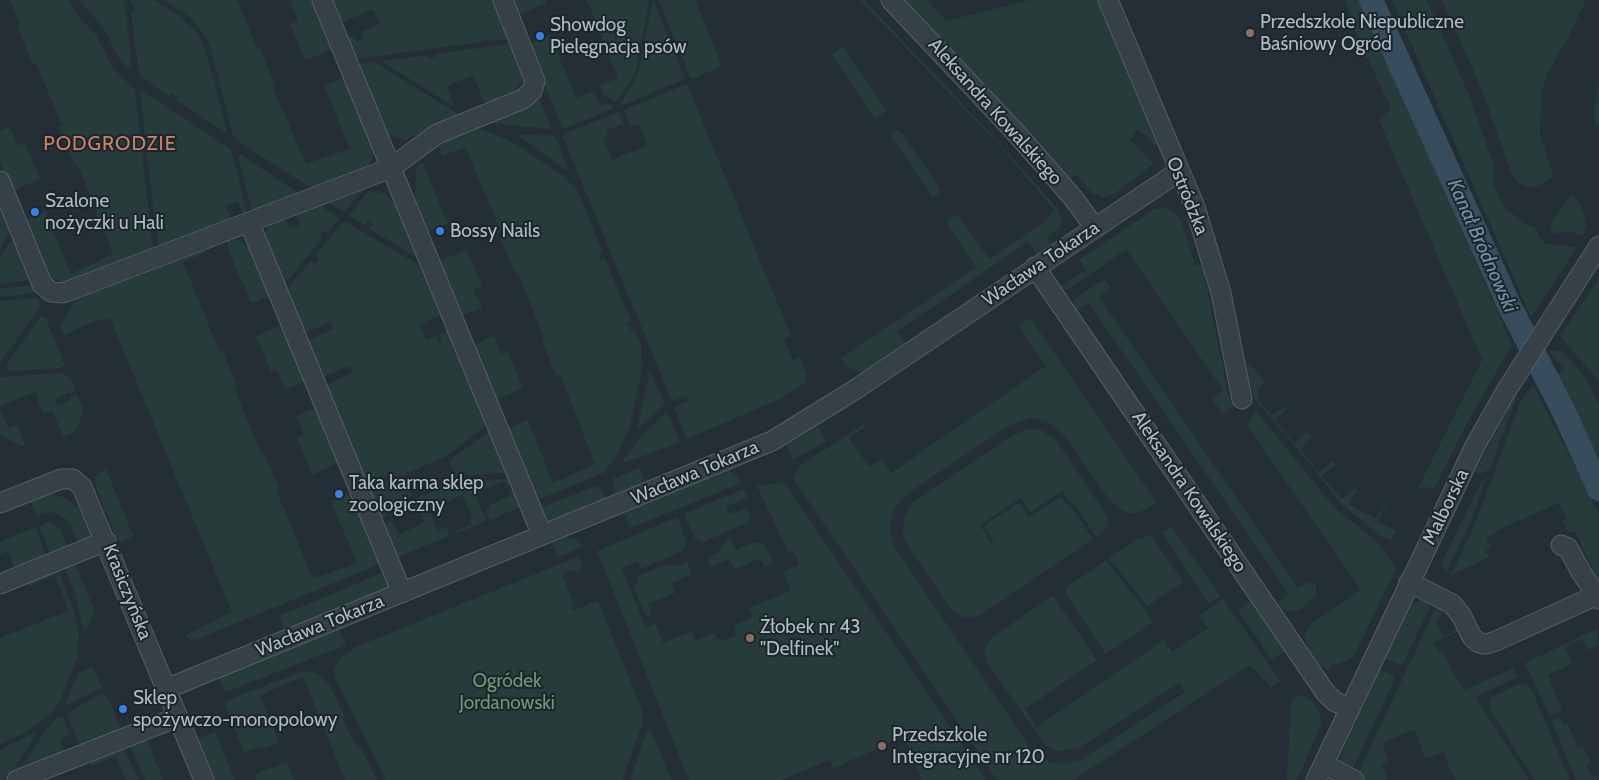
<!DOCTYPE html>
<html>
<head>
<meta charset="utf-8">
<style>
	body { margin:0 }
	canvas { display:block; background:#232e37 }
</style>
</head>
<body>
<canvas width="1599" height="780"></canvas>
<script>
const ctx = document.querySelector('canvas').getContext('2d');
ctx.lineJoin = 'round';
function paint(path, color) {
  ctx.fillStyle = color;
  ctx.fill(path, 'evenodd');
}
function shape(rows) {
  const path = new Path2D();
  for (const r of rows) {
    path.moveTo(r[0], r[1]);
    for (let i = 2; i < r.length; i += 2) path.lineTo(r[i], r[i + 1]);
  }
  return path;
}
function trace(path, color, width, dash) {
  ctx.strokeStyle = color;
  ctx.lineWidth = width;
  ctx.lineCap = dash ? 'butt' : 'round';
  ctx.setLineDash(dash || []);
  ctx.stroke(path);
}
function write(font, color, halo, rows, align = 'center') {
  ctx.font = font + ' Cabin,sans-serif';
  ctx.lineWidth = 4;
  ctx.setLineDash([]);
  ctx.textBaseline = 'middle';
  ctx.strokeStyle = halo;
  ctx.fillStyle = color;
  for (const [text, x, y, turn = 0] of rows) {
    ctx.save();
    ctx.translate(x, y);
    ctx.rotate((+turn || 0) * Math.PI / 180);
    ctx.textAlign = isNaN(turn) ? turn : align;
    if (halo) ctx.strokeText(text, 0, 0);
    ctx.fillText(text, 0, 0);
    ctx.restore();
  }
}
const green = shape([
	[10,0,68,0,77,15,96,35,113,68,135,90,153,249,64,283,48,276,24,222,26,219,45,211,71,274,113,254,78,165,75,166,58,127,62,125,36,63,33,64,17,27,20,25],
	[79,0,124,0,132,66,127,67,118,57,104,28],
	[130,0,153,0,179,15,196,31,205,48,227,131,224,132,176,100,178,97,172,93,169,96,139,75,131,12,135,12,134,4,130,4],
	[164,0,237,0,257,49,260,48,275,86,273,88,306,164,350,149,324,86,343,78,346,79,375,152,369,165,364,170,315,191,237,140,233,135,209,42,193,19],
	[295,0,314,0,333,46,331,50,305,60,290,24,298,21,290,2],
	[329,0,495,0,509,39,491,41,490,39,483,40,483,42,355,59,347,39,354,35,357,41,363,38,361,32,380,24,373,9,341,23],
	[510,0,545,0,546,3,520,14,515,12],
	[587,0,649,0,635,74,616,102,604,95,600,85,618,78],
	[653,0,685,79,618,107,638,75],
	[659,0,695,0,722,66,691,79],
	[860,0,864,0,988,131,1057,208,1062,219,1059,228,1047,237,1051,245,1037,254,1028,242,897,331,905,343,866,370,858,371,848,367,841,358,976,267,947,224,947,220,958,215,989,259,1044,222,1054,210,1001,147],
	[906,0,927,0,947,21,1030,0,1098,0,1159,145,1155,145,1138,129,1130,140,1154,163,1152,165,1114,194,1104,197,1092,193,1076,174,1070,179],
	[1345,0,1360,0,1512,345,1474,410,1435,487,1418,488,1484,356,1480,355,1379,120,1391,108,1349,19,1352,17],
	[1392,0,1427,0,1469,95,1493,164,1494,187,1506,209,1528,225,1535,227,1540,238,1546,244,1577,247,1531,317],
	[1442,0,1586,0,1565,43,1548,72,1541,94,1540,134,1553,174,1550,179,1540,185,1527,187,1517,182,1512,175,1482,90],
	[550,35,576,98,594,91,600,105,607,103,613,107,611,109,565,128,562,127,529,46,531,43],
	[510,44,513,46,524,75,521,82,511,96,486,107,473,75,447,86,455,107,381,61,427,55,428,58,436,57,436,54],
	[841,47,843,47,885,108,886,113,877,118,874,117,832,55],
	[374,62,458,114,459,117,404,140,390,135,384,131,358,64],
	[1599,82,1599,126,1596,127,1594,116],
	[687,84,791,336,784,339,792,360,800,357,807,375,805,383,779,399,687,439,674,407,689,401,687,395,672,401,563,137,564,134,619,112,625,129,622,124,606,130,608,136,603,138,612,160,647,146,639,124,631,127,624,110],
	[143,91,229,148,232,153,247,215,244,217,238,201,226,205,232,221,158,247,140,93],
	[540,100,551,129,489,123,490,120],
	[10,127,18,146,25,143,40,179,14,190,10,188,0,163,0,131],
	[476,128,511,141,562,175,578,191,602,251,599,253,601,260,605,259,631,321,627,323,631,331,634,329,641,345,642,370,630,426,616,457,603,473,535,501,507,432,509,428,528,420,553,483,595,464,560,374,556,375,541,338,544,337,518,272,515,273,500,237,503,235,465,147,442,156,440,149,440,139],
	[897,130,901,132,939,187,940,192,933,197,890,135],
	[517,134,555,136,568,169,566,170],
	[241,155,295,191,297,194,252,211,238,156],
	[422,162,448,224,429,232,424,231,415,201,416,169],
	[358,189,363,190,345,212,326,202],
	[369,191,385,195,398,206,419,255,416,257,370,229,373,224,367,221,364,225,351,217,350,214],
	[1571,194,1579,202,1584,214,1586,224,1583,235,1570,232,1554,233,1550,230,1551,223],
	[0,202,11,230,0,249],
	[318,204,339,218,327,233,323,230,319,236,322,239,284,284,264,239,265,233,270,223,283,214,289,229,300,225,294,210],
	[1165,208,1174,212,1181,220,1195,266,1202,264,1228,394,1235,405,1223,414,1212,399,1223,390,1126,249,1069,289,1060,288,1086,270,1079,260,1153,210],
	[344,221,424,268,441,314,419,325,426,340,436,336,439,342,442,340,440,334,449,331,487,425,445,457,402,475,364,479,325,386,353,372,350,366,322,377,307,342,334,328,331,322,305,333,286,290,311,261,314,263,319,258,316,255],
	[14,240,31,280,0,284,0,257,11,241],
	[238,240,251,249,270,296,251,303,241,278,239,278,226,241],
	[204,248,206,252,183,262,219,351,222,350,237,386,234,388,261,453,264,453,279,489,276,490,313,579,357,563,331,501,350,493,353,494,380,562,375,566,195,640,187,638,186,635,232,612,110,318,94,321,64,336,60,327,80,293],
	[467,250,482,286,474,289,482,308,463,315,458,313,439,266,440,261],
	[1599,278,1599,381,1560,336],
	[1101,281,1106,281,1111,288,1099,297,1298,588,1309,581,1316,585,1316,595,1301,609,1289,612,1280,608,1278,603,1289,594,1089,303,1076,311,1074,300],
	[33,285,36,293,0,297,0,289],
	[38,298,41,306,0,363,0,301],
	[40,317,45,317,65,365,60,368,8,371,6,365],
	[1031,319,1157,503,1138,513,1129,513,1120,509,1108,498,1064,435,1046,421,1031,418,1008,426,910,492,900,501,893,512,890,528,893,544,898,552,1030,748,1039,756,1051,762,1065,764,1079,761,1186,692,1179,683,1077,749,1058,751,1046,746,988,664,985,650,988,642,994,636,1053,596,1097,660,1025,709,1037,727,1164,640,1172,652,1208,628,1200,616,1223,599,1280,681,1271,687,1250,665,1073,780,997,780,793,478,800,466,864,424,865,427,849,438,869,467,882,459,891,473,1046,366,1018,326,877,420,1026,320],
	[282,325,305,379,304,382,285,389,277,370,271,372,256,336],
	[494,336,501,354,508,352,523,388,498,399,493,397,473,349,475,344],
	[1561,350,1585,377,1599,405,1599,459,1558,375,1564,368,1549,351],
	[1250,365,1265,382,1257,389,1259,400,1272,416,1285,406,1287,409,1275,420,1294,443,1307,432,1312,438,1300,449,1319,472,1332,461,1335,465,1322,476,1342,499,1355,488,1357,490,1349,505,1376,519,1384,504,1386,505,1377,521,1396,531,1391,540,1380,535,1339,502,1317,472,1253,397,1247,366],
	[650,371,665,404,638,429,637,428],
	[61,373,70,378,76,390,55,399,57,406,71,400,69,397,77,394,84,410,75,432,63,436,52,410,43,414,35,392,0,406,0,377],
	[1533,385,1599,514,1599,582,1575,531,1569,533,1563,521,1567,519,1559,503,1495,531,1496,533,1486,537,1491,547,1486,550,1489,557,1451,575,1476,522,1520,403],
	[1520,387,1490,469,1480,474,1475,472],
	[0,408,8,428,17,425,25,445,22,446,0,435],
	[315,408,318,410,340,462,312,475,297,437,304,434,296,416],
	[1256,411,1334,507,1378,543,1396,568,1353,658,1332,665,1328,671,1320,665,1308,648,1305,638,1307,630,1314,622,1361,590,1247,425],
	[667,412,680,442,624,463,623,460,643,435],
	[818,427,826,441,793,460,787,445],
	[1029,429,1041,430,1056,440,1107,516,1108,526,1096,537,1076,506,1063,494,1065,493,1063,490,1030,512,1021,498,980,525,991,543,994,541,984,526,1019,503,1029,517,1060,497,1072,508,1093,539,982,614,972,617,963,617,950,608,908,546,903,533,904,518,909,508,915,501,1014,435],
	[491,430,507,473,456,476,449,461],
	[640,468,645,481,616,494,612,479],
	[106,469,133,536,121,542,117,540,95,485,97,475],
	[728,470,737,475,741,483,630,528,624,513],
	[405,479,412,494,381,520,367,484],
	[507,479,513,484,507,486,505,481,475,493,486,521,457,533,453,532,471,524,469,518,472,517,463,495,429,510,438,531,447,527,449,536,395,558,384,526,392,520,399,535,425,522,420,510,411,513,410,511,407,512,405,507,412,501,454,482],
	[1486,479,1471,521,1446,572,1442,562,1481,482],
	[782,483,786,485,986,780,922,780,904,737,833,768,830,760,781,780,689,780,597,551,678,517,686,543,684,550,641,569,637,561,622,568,646,628,656,624,663,643,691,632,695,641,715,633,719,642,737,635,734,625,753,617,749,608,791,591,783,572,799,565,794,551,789,553,757,486],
	[598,485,606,498,547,522,538,509],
	[515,489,522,506,490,520,486,510,490,508,489,505,511,496,509,491],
	[744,489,748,497,726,507,729,515,747,508,751,517,749,522,703,542,695,539,684,514],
	[50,495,63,497,77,507,84,516,94,541,79,546,71,525,64,517,51,512,36,516,30,500],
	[51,522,60,529,69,551,52,558,39,526],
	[35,527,48,559,16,573,8,551,0,554,0,542],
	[1171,527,1221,596,1209,604,1162,533],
	[1150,534,1183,582,1147,606,1109,558,1141,537,1142,539],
	[565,537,577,539,583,547,557,557,552,543],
	[730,537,736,550,755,542,763,543,774,563,765,567,761,558,734,569,729,559,711,567,707,558,717,554],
	[580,556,583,567,579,572,569,570,562,573,573,602,571,611,598,601,642,710,643,722,622,780,386,780,336,680,334,670,339,660,356,647],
	[73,559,95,612,86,630,83,629,76,597,63,563],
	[1106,561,1144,608,1152,623,1106,654,1065,593,1067,587],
	[687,562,692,574,672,583,675,593,648,604,652,614,646,616,634,588,637,581,636,577,664,565,678,566],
	[57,565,75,616,79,634,77,658,60,701,53,711,28,731,0,744,0,638,69,611,55,575,29,586,29,577],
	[385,572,389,587,284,629,279,616],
	[1421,600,1432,602,1404,662,1399,664,1385,658,1409,607],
	[1250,602,1285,651,1272,660,1238,610],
	[1437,605,1445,610,1436,621,1443,636,1458,629,1459,631,1433,643,1439,653,1443,651,1452,671,1465,690,1513,668,1518,677,1475,697,1529,780,1455,780,1443,752,1425,759,1415,729,1382,743,1389,762,1381,765,1388,780,1362,780,1359,772],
	[339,629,346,645,225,692,219,678],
	[1597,629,1599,645,1588,650,1582,639,1565,647,1572,663,1548,675,1562,710,1550,716,1525,663],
	[93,667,102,688,67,705,66,702,78,673],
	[1380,670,1393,676,1394,681,1353,767,1343,763,1341,756],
	[304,671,315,673,329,684,345,717,342,718,357,748,360,746,377,780,345,780,303,677,260,695,279,742,262,749,260,746,244,752,225,705,228,700],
	[1521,683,1528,685,1532,691,1570,780,1535,780,1490,710,1489,703,1492,697],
	[102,693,108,698,123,733,82,746,78,742,67,713],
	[1304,696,1312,701,1320,713,1321,724,1297,780,1287,780,1291,703,1295,697],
	[58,717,63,718,70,735,60,740,65,754,20,770,46,730],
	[1560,717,1564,726,1568,724,1578,748,1583,747,1591,762,1586,765,1592,777,1596,775,1599,780,1576,780,1552,721],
	[650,730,652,733,671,780,630,780,646,733],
	[215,732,235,780,215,780,198,739],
	[34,733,36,734,9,776,0,780,0,750],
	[146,737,163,780,145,780,131,748,131,745],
	[123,747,139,780,126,780,116,756,91,766,91,757],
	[287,762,294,780,256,780,254,775]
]);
const canal = shape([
	[1371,0,1509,305,1563,410,1599,489]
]);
const minor = shape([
	[322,0,542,535],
	[891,0,1017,134,1074,199,1095,228],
	[1108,0,1195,207,1221,293,1242,399],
	[0,181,42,284,51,292,63,293,391,168,437,134,523,99,532,91,535,81,503,0],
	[249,222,402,593],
	[1035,267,1325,692,1334,701,1350,709],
	[0,503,61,479,73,479,82,487,204,780],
	[1561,545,1568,548,1581,572,1599,599],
	[1409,582,1452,604,1461,615,1472,637,1479,643,1486,644,1496,641,1597,595],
	[0,584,106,541],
	[166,689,772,441,853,391,1178,172],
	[1324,764,1354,780],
	[17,780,178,717],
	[1316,780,1475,446,1506,391,1599,246]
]);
const markers = [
	[1250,33,5,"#8d6e63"],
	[540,36,5,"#3f7fe0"],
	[35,212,5,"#3f7fe0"],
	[440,231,5,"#3f7fe0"],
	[339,494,5,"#3f7fe0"],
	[750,638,5,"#8d6e63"],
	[123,709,5,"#3f7fe0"],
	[882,746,5,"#8d6e63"]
];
const poiNames = [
	["Przedszkole Niepubliczne",1260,22],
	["Baśniowy Ogród",1260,44],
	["Showdog",550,25],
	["Pielęgnacja psów",550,47],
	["Szalone",45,201],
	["nożyczki u Hali",45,223],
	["Bossy Nails",450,231],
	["Taka karma sklep",349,483],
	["zoologiczny",349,505],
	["Żłobek nr 43",760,627],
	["\"Delfinek\"",760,649],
	["Sklep",133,698],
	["spożywczo-monopolowy",133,720],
	["Przedszkole",892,735],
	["Integracyjne nr 120",892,757]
];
const streetNames = [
	["Aleksandra Kowalskiego",995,112,48],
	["Ostródzka",1187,196,68],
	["Wacława Tokarza",1041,264,-34],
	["Wacława Tokarza",695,473,-23],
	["Aleksandra Kowalskiego",1189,492,56],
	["Malborska",1446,507,-64],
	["Krasiczyńska",127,592,68],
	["Wacława Tokarza",320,626,-22]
];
const parkNames = [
	["Ogródek",507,681],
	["Jordanowski",507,703]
];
const neighbourhoodNames = [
	["PODGRODZIE",110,144]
];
const waterNames = [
	["Kanał Bródnowski",1482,246,66]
];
paint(green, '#273c3a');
trace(canal, '#374d5d', 24);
trace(minor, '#545e65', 21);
trace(minor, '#364048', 19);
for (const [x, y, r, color] of markers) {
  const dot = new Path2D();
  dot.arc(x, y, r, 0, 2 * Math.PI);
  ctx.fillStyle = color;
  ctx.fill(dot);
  trace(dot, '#1b252c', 2);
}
write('19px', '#b1bbc4', '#1b252c', poiNames, 'left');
write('19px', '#b1bbc4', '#1b252c', streetNames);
write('19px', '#719874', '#1b252c', parkNames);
ctx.letterSpacing = '1px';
write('20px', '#cb8265', '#1b252c', neighbourhoodNames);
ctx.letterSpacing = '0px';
write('italic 20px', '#7390a6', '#1b252c', waterNames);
</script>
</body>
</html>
